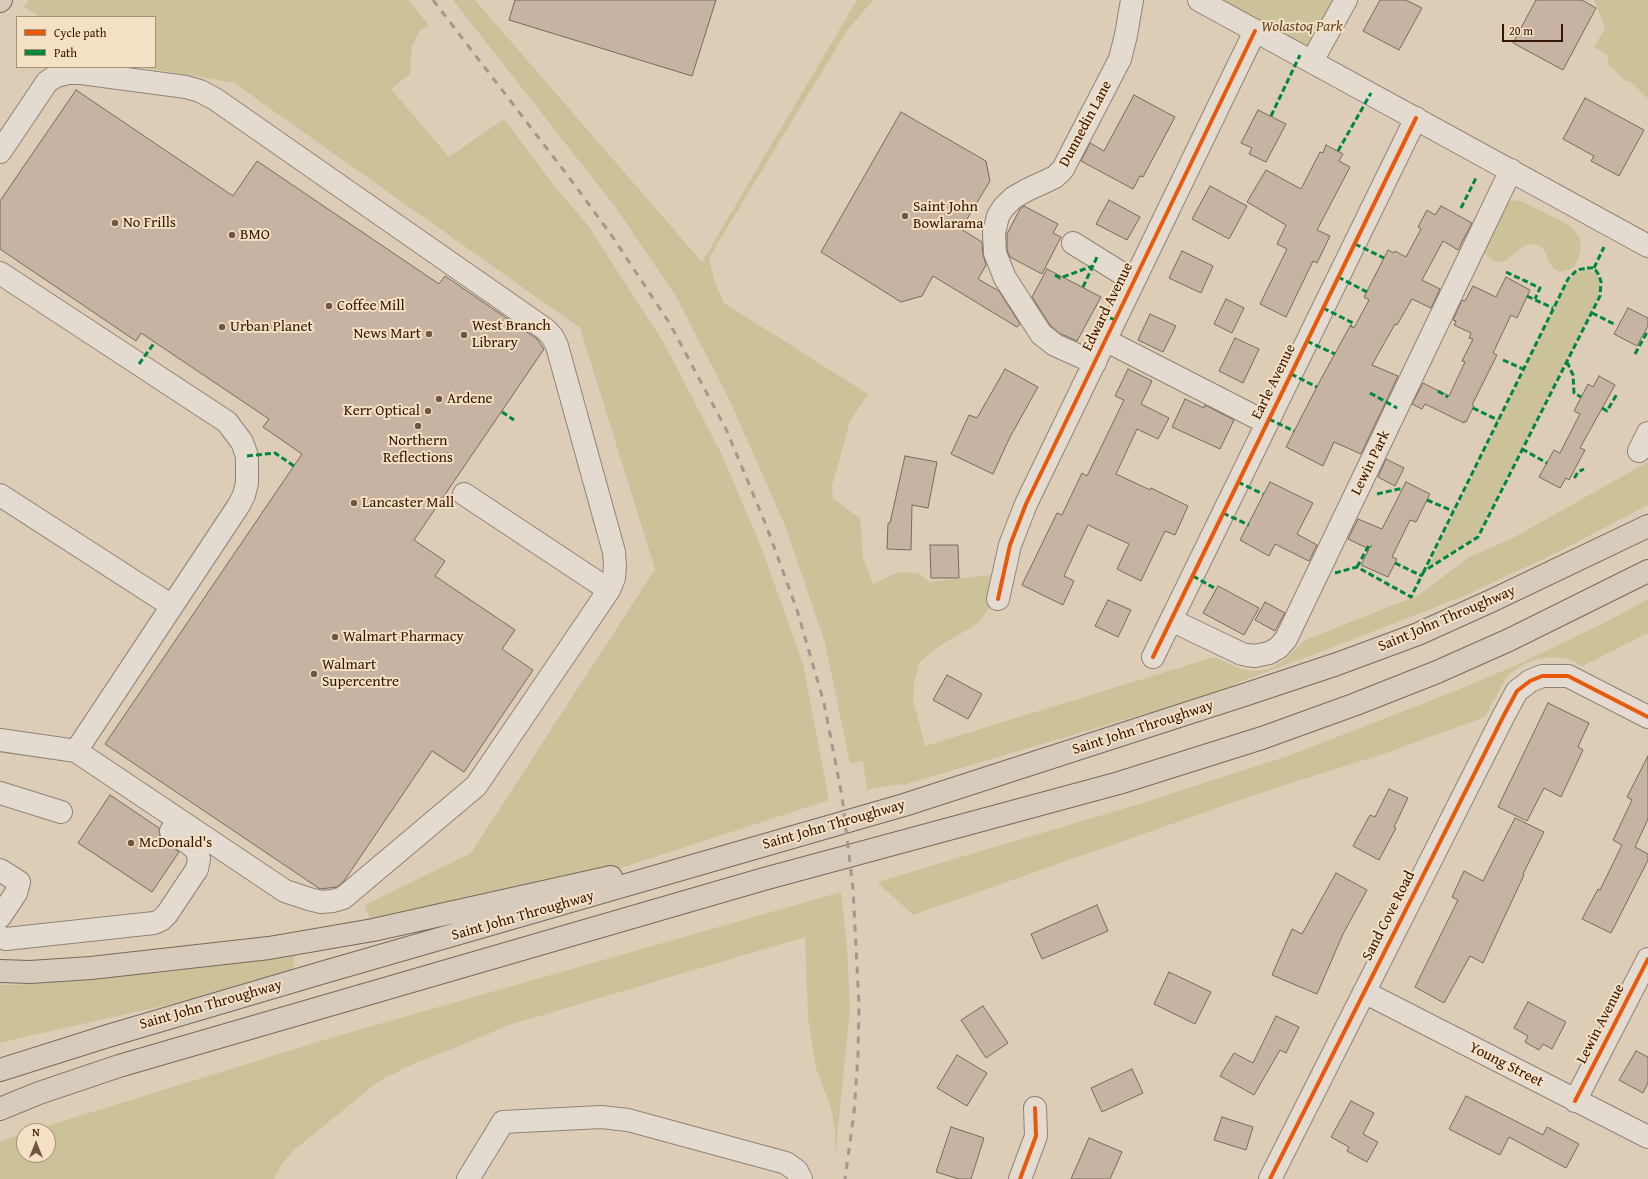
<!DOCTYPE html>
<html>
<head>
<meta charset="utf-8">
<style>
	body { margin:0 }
	#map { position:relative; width:1648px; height:1179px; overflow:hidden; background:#ddcdb6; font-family:"Gentium Book Plus",serif }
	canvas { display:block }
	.legend { position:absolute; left:16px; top:16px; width:140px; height:52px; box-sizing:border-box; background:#f4e0c4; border:1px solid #a78f77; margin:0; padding:5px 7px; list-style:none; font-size:12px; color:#341503 }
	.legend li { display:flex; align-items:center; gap:8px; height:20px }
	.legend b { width:20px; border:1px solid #a78f77 }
	.north { position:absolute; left:16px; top:1123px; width:40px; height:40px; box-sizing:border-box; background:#f4e0c4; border:1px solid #a78f77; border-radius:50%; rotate:0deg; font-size:11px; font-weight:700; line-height:16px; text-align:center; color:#341503 }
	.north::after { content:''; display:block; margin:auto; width:14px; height:18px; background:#6f5542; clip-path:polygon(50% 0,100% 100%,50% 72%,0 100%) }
	.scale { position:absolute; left:1502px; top:24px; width:61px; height:18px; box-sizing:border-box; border:2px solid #341503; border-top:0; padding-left:5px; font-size:12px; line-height:14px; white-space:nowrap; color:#341503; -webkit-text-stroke:3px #f4e0c4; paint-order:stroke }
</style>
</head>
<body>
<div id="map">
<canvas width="1648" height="1179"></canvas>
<ul class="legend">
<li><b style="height:5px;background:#e8590c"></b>Cycle path</li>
<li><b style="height:5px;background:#00873e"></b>Path</li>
</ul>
<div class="north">N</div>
<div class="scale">20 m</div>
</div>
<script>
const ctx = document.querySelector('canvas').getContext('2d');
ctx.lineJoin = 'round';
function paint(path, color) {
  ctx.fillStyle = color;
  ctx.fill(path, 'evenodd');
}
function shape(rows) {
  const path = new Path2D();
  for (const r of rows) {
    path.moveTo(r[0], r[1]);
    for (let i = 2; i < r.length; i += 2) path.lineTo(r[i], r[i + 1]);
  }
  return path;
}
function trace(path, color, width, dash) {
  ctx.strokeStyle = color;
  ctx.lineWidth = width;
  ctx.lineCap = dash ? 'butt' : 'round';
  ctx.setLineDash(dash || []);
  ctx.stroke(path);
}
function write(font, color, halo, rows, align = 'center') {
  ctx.font = font + ' "Gentium Book Plus",serif';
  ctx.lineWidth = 4;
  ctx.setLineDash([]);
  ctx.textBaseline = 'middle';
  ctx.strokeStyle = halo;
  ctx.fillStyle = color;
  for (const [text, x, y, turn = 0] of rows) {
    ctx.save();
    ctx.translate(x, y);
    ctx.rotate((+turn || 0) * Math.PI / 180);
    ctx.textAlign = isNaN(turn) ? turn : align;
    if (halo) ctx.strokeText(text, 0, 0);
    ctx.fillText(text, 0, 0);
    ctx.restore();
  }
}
const green = shape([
	[28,0,409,0,429,26,420,30,412,46,410,74,391,89,449,157,504,119,555,187,587,224,664,343,722,455,762,549,803,664,829,800,563,887,373,930,365,905,471,853,655,569,580,328,234,83,140,67,155,67,155,17,41,17,24,7],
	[453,0,475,0,702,262,857,0,873,0,846,32,709,258,714,280,724,303,868,394,850,421,832,486,833,499,860,518,863,557,873,584,892,575,901,572,918,573,930,582,991,575,989,608,981,620,974,626,939,646,919,663,914,682,913,700,925,746,1214,657,1238,668,1251,671,1265,670,1273,667,1284,660,1305,640,1419,595,1469,557,1509,540,1648,462,1648,505,1556,553,1464,596,1341,644,1240,682,1219,692,903,785,897,784,867,790,863,761,850,763,825,643,786,528,730,401,677,298,616,208],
	[1199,0,1346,0,1312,61],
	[1594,0,1648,0,1648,99,1631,82,1626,81,1607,64,1609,56,1594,47,1605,28],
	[1515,200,1523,202,1571,226,1576,232,1580,239,1581,248,1580,254,1575,266,1569,270,1561,272,1555,270,1549,263,1545,251,1541,246,1530,244,1522,247,1507,260,1500,262,1494,261,1485,254,1482,247,1506,203],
	[1585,270,1594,272,1599,279,1600,289,1598,298,1477,536,1429,566,1566,285,1575,274],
	[1648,599,1648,633,1583,666,1568,659,1551,657,1538,659,1524,664,1507,676,1485,717,1386,753,1254,795,913,915,877,882,1136,805,1291,755,1455,691,1519,664,1610,620],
	[841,892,847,947,850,1009,835,1158,835,1131,831,1108,816,1068,808,1018,805,937,509,1025,432,1057,415,1063,379,1081,294,1150,285,1160,277,1172,274,1179,0,1179,0,1142,24,1133,24,1155,48,1155,48,1131,31,1131,337,1036],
	[295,954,293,970,176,1003,42,1033,0,1043,0,985,14,985,88,979,183,970]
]);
const building = shape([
	[515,0,716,0,692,76,509,20,515,0],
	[1380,0,1406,0,1422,8,1399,50,1363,31,1380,0],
	[1536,0,1582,0,1596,8,1563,70,1513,43,1536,0],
	[76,90,233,196,257,161,439,284,445,276,537,339,544,349,414,540,445,561,435,576,515,630,502,649,533,670,464,772,432,751,344,881,337,887,320,889,105,744,302,454,263,427,269,419,141,333,136,341,0,249,0,201,76,90],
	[1134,95,1175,117,1143,177,1140,176,1133,189,1081,161,1090,143,1104,151,1134,95],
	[1585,98,1644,130,1619,176,1591,161,1594,156,1563,139,1585,98],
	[1258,110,1286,124,1266,162,1249,154,1252,148,1241,143,1258,110],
	[901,112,986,161,990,181,961,229,982,242,983,254,986,265,978,279,999,291,1020,324,1017,327,933,276,922,296,901,302,821,252,901,112],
	[1326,145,1343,154,1339,161,1350,167,1317,230,1330,236,1317,263,1313,261,1286,317,1260,304,1287,249,1277,244,1286,225,1247,202,1266,170,1301,189,1320,152,1323,153,1326,145],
	[1210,186,1247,206,1229,239,1192,219,1210,186],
	[1109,200,1140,217,1127,240,1096,224,1109,200],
	[1024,206,1058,224,1053,233,1061,237,1042,274,1010,257,1007,250,1007,234,1020,209,1024,206],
	[1441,206,1472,223,1458,250,1443,241,1422,280,1440,289,1431,308,1412,299,1397,325,1395,324,1372,365,1398,376,1361,454,1334,442,1323,466,1286,447,1321,379,1350,326,1354,328,1369,300,1364,297,1388,250,1394,253,1395,251,1406,257,1421,229,1418,227,1427,210,1435,215,1441,206],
	[1182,251,1213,266,1201,293,1169,278,1182,251],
	[1047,269,1101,297,1077,341,1059,333,1050,325,1032,297,1047,269],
	[1506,277,1530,290,1517,318,1511,315,1493,353,1497,355,1472,405,1474,406,1466,422,1464,421,1464,423,1425,404,1422,409,1412,404,1423,383,1449,396,1465,362,1462,361,1473,339,1469,338,1471,333,1454,325,1456,321,1453,320,1462,300,1465,301,1473,286,1496,297,1506,277],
	[1226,299,1244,308,1232,333,1214,324,1226,299],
	[1628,308,1648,318,1648,326,1637,346,1614,334,1628,308],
	[1150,314,1176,326,1163,352,1138,340,1150,314],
	[1235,338,1259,349,1243,383,1219,371,1235,338],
	[1005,369,1038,387,1010,437,993,474,951,454,969,415,977,418,1005,369],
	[1128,369,1152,381,1141,404,1169,418,1158,439,1137,429,1116,474,1150,490,1151,488,1188,506,1175,535,1165,531,1141,581,1117,569,1129,544,1088,525,1064,576,1074,581,1063,605,1022,585,1057,513,1062,515,1082,473,1087,476,1124,400,1115,396,1128,369],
	[1599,376,1615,385,1580,448,1585,450,1569,480,1566,478,1560,488,1539,477,1554,450,1560,453,1580,414,1574,411,1588,384,1593,387,1599,376],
	[1185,399,1204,408,1205,405,1234,420,1220,449,1172,427,1185,399],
	[905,456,937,462,928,508,912,505,911,550,887,549,888,523,890,523,905,456],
	[1386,459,1404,468,1395,486,1378,477,1386,459],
	[1270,482,1313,503,1297,534,1317,545,1309,561,1275,544,1269,556,1240,540,1270,482],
	[1406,482,1430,494,1416,522,1410,520,1392,557,1397,559,1388,577,1361,565,1369,549,1348,539,1358,519,1382,529,1406,482],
	[930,545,958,545,959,578,931,578,930,545],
	[1218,586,1259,608,1244,635,1203,613,1218,586],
	[1108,600,1131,610,1118,637,1095,626,1108,600],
	[1265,602,1285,613,1275,631,1255,620,1265,602],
	[947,675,982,694,968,719,933,700,947,675],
	[1548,703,1589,723,1578,747,1583,750,1561,797,1544,788,1527,821,1498,807,1548,703],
	[1648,756,1648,819,1635,847,1648,854,1648,860,1611,933,1582,919,1598,889,1600,890,1622,845,1613,840,1632,800,1627,797,1648,756],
	[1389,789,1408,798,1394,827,1396,828,1379,860,1353,846,1370,815,1375,817,1389,789],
	[110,795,159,828,160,837,179,852,152,892,78,843,110,795],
	[1515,818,1544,832,1523,874,1524,875,1483,963,1470,956,1444,1003,1415,987,1458,900,1452,897,1464,871,1483,881,1515,818],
	[1336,873,1367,890,1343,934,1317,994,1272,975,1292,929,1302,934,1336,873],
	[1097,905,1108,931,1042,959,1031,934,1097,905],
	[1169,972,1211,992,1195,1024,1154,1004,1169,972],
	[1528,1002,1566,1022,1552,1049,1543,1044,1539,1050,1525,1042,1528,1036,1514,1028,1528,1002],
	[983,1006,1008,1043,986,1058,961,1020,983,1006],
	[1276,1016,1299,1027,1286,1053,1280,1050,1254,1095,1220,1076,1234,1053,1253,1063,1276,1016],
	[1636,1051,1648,1057,1648,1083,1643,1093,1619,1080,1636,1051],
	[957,1055,987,1073,967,1106,937,1088,957,1055],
	[1132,1069,1143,1093,1102,1112,1091,1088,1132,1069],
	[1466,1096,1543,1135,1547,1127,1579,1144,1566,1168,1509,1137,1500,1155,1449,1129,1466,1096],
	[1351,1101,1374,1113,1363,1134,1378,1142,1367,1162,1347,1151,1349,1147,1331,1137,1351,1101],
	[1222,1117,1253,1127,1246,1150,1214,1140,1222,1117],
	[951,1127,984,1138,971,1179,959,1179,936,1172,951,1127],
	[1089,1138,1122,1152,1110,1179,1071,1179,1089,1138]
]);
const minor = shape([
	[1199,0,1648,246],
	[1312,61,1346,0],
	[0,152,47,82,56,76,68,73,81,73,186,87,200,91,215,99,545,329,552,336,557,346,614,552,615,566,614,578,609,590,476,786,343,898,333,901,321,902,309,899,285,891,76,751,0,740],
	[1073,243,1134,281],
	[0,273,227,422,242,442,247,456,247,483,244,495,239,505,76,751],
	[1105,340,1267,423],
	[1095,363,1055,345,1041,334,1005,278,995,253,994,233,998,216,1003,208,1013,198,1027,190,1055,177,1063,169,1120,59,1126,35,1132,0],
	[1639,451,1648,433],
	[464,494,609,590],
	[0,495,172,606],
	[998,599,1010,545,1026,504,1255,31],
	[1171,620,1242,654,1247,655,1255,656,1269,653,1278,648,1286,639,1511,170],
	[1153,657,1416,118],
	[0,793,61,812],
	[0,870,19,882],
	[0,917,16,893,19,882],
	[0,937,6,939,154,923,161,920,167,914,197,869,199,859,197,851,191,845,171,831],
	[1364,992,1648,1137],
	[1575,1101,1648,959],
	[468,1179,503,1122,601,1117,628,1120,786,1163,797,1171,801,1179],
	[1020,1179,1036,1136,1035,1108],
	[1270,1179,1504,715,1517,691,1530,681,1542,676,1568,676,1648,717]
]);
const major = shape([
	[0,1,1,0]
]);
const highway = shape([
	[0,971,30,972,91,968,269,948,373,930,611,877],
	[0,1070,111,1035,321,973,904,805,1247,694,1337,664,1418,634,1491,601,1648,526],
	[0,1109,39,1093,119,1066,764,879,1119,783,1262,738,1356,704,1437,672,1509,640,1648,571]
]);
const rail = shape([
	[433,0,568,176,612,236,670,324,726,429,766,525,797,610,824,703,842,796,853,889,859,1006,858,1055,854,1113,845,1179]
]);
const quiet = shape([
	[1271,116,1300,55],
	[1338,151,1371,93],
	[1461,208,1476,178],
	[1355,244,1384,258],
	[1587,268,1594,268,1599,275,1601,282,1600,296,1478,537,1424,571,1568,279,1577,270,1587,268],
	[1594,268,1604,247],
	[1506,272,1540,288,1535,299],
	[1055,275,1060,278,1093,266],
	[1338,277,1367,292],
	[1083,287,1097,257],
	[1527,296,1553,308],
	[1323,308,1353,323,1351,326],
	[1592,313,1614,324],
	[1102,314,1115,320],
	[1307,341,1335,354],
	[1635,354,1646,334,1644,333],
	[1503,360,1523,369],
	[1567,362,1573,375,1574,393,1581,397],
	[139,364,155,342],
	[1291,374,1317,387],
	[1438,391,1448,397],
	[1370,393,1397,408],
	[1473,408,1498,420],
	[1602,408,1607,411,1617,394],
	[502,412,514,420],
	[1269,419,1294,431],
	[1522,449,1547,463],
	[247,456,275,453,294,466],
	[1574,476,1575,477,1578,472,1584,469],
	[1238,482,1263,494],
	[1377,494,1403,488],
	[1427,500,1453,511],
	[1223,513,1249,525],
	[1395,563,1422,576],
	[1357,567,1369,545,1371,547],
	[1335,573,1357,567,1411,597,1424,571],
	[1193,576,1216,589]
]);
const cycleway = shape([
	[998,599,1010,545,1026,504,1255,31],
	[1153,657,1416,118],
	[1575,1101,1648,959],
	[1020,1179,1036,1136,1035,1108],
	[1270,1179,1504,715,1517,691,1530,681,1542,676,1568,676,1648,717]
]);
const markers = [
	[905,216,4,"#6f5542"],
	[115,223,4,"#6f5542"],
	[232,235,4,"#6f5542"],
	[329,306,4,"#6f5542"],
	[222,327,4,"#6f5542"],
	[429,334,4,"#6f5542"],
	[464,335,4,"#6f5542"],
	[439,399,4,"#6f5542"],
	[428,411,4,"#6f5542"],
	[418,426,4,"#6f5542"],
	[354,503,4,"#6f5542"],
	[335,637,4,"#6f5542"],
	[314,674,4,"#6f5542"],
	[131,843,4,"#6f5542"]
];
const parkNames = [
	["Wolastoq Park",1302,27]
];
const streetNames = [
	["Dunnedin Lane",1086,124,-62],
	["Edward Avenue",1108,307,-64],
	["Earle Avenue",1274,382,-64],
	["Lewin Park",1371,463,-64],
	["Saint John Throughway",1447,619,-23],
	["Saint John Throughway",1143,728,-18],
	["Saint John Throughway",834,825,-16],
	["Saint John Throughway",523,916,-16],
	["Sand Cove Road",1389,916,-63],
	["Saint John Throughway",211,1005,-16],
	["Lewin Avenue",1601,1024,-63],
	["Young Street",1506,1065,27]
];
const poiNames = [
	["Saint John",913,207],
	["Bowlarama",913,224],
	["No Frills",123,223],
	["BMO",240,235],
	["Coffee Mill",337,306],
	["West Branch",472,326],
	["Library",472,343],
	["Urban Planet",230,327],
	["News Mart",421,334,"right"],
	["Ardene",447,399],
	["Kerr Optical",420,411,"right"],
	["Northern",418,441,"center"],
	["Reflections",418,458,"center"],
	["Lancaster Mall",362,503],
	["Walmart Pharmacy",343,637],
	["Walmart",322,665],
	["Supercentre",322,682],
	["McDonald's",139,843]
];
paint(green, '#ccc299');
paint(building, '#c7b3a2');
trace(building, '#776a5c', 1);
trace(minor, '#8f8374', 24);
trace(major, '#776a5c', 24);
trace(highway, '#776a5c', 24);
trace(minor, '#e3dbd0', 22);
trace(major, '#d7cbbb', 22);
trace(highway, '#d7cbbb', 22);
trace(rail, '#a2988e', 3, [7, 7]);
trace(quiet, '#00873e', 3, [6, 3]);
trace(cycleway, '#e8590c', 4);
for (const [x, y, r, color] of markers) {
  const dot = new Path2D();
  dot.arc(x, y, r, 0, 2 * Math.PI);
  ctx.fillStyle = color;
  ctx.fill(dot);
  trace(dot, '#f4e0c4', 1.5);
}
write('italic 15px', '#5e4629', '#f4e0c4', parkNames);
write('15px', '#341503', '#f4e0c4', streetNames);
write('15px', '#341503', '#f4e0c4', poiNames, 'left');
</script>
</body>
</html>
